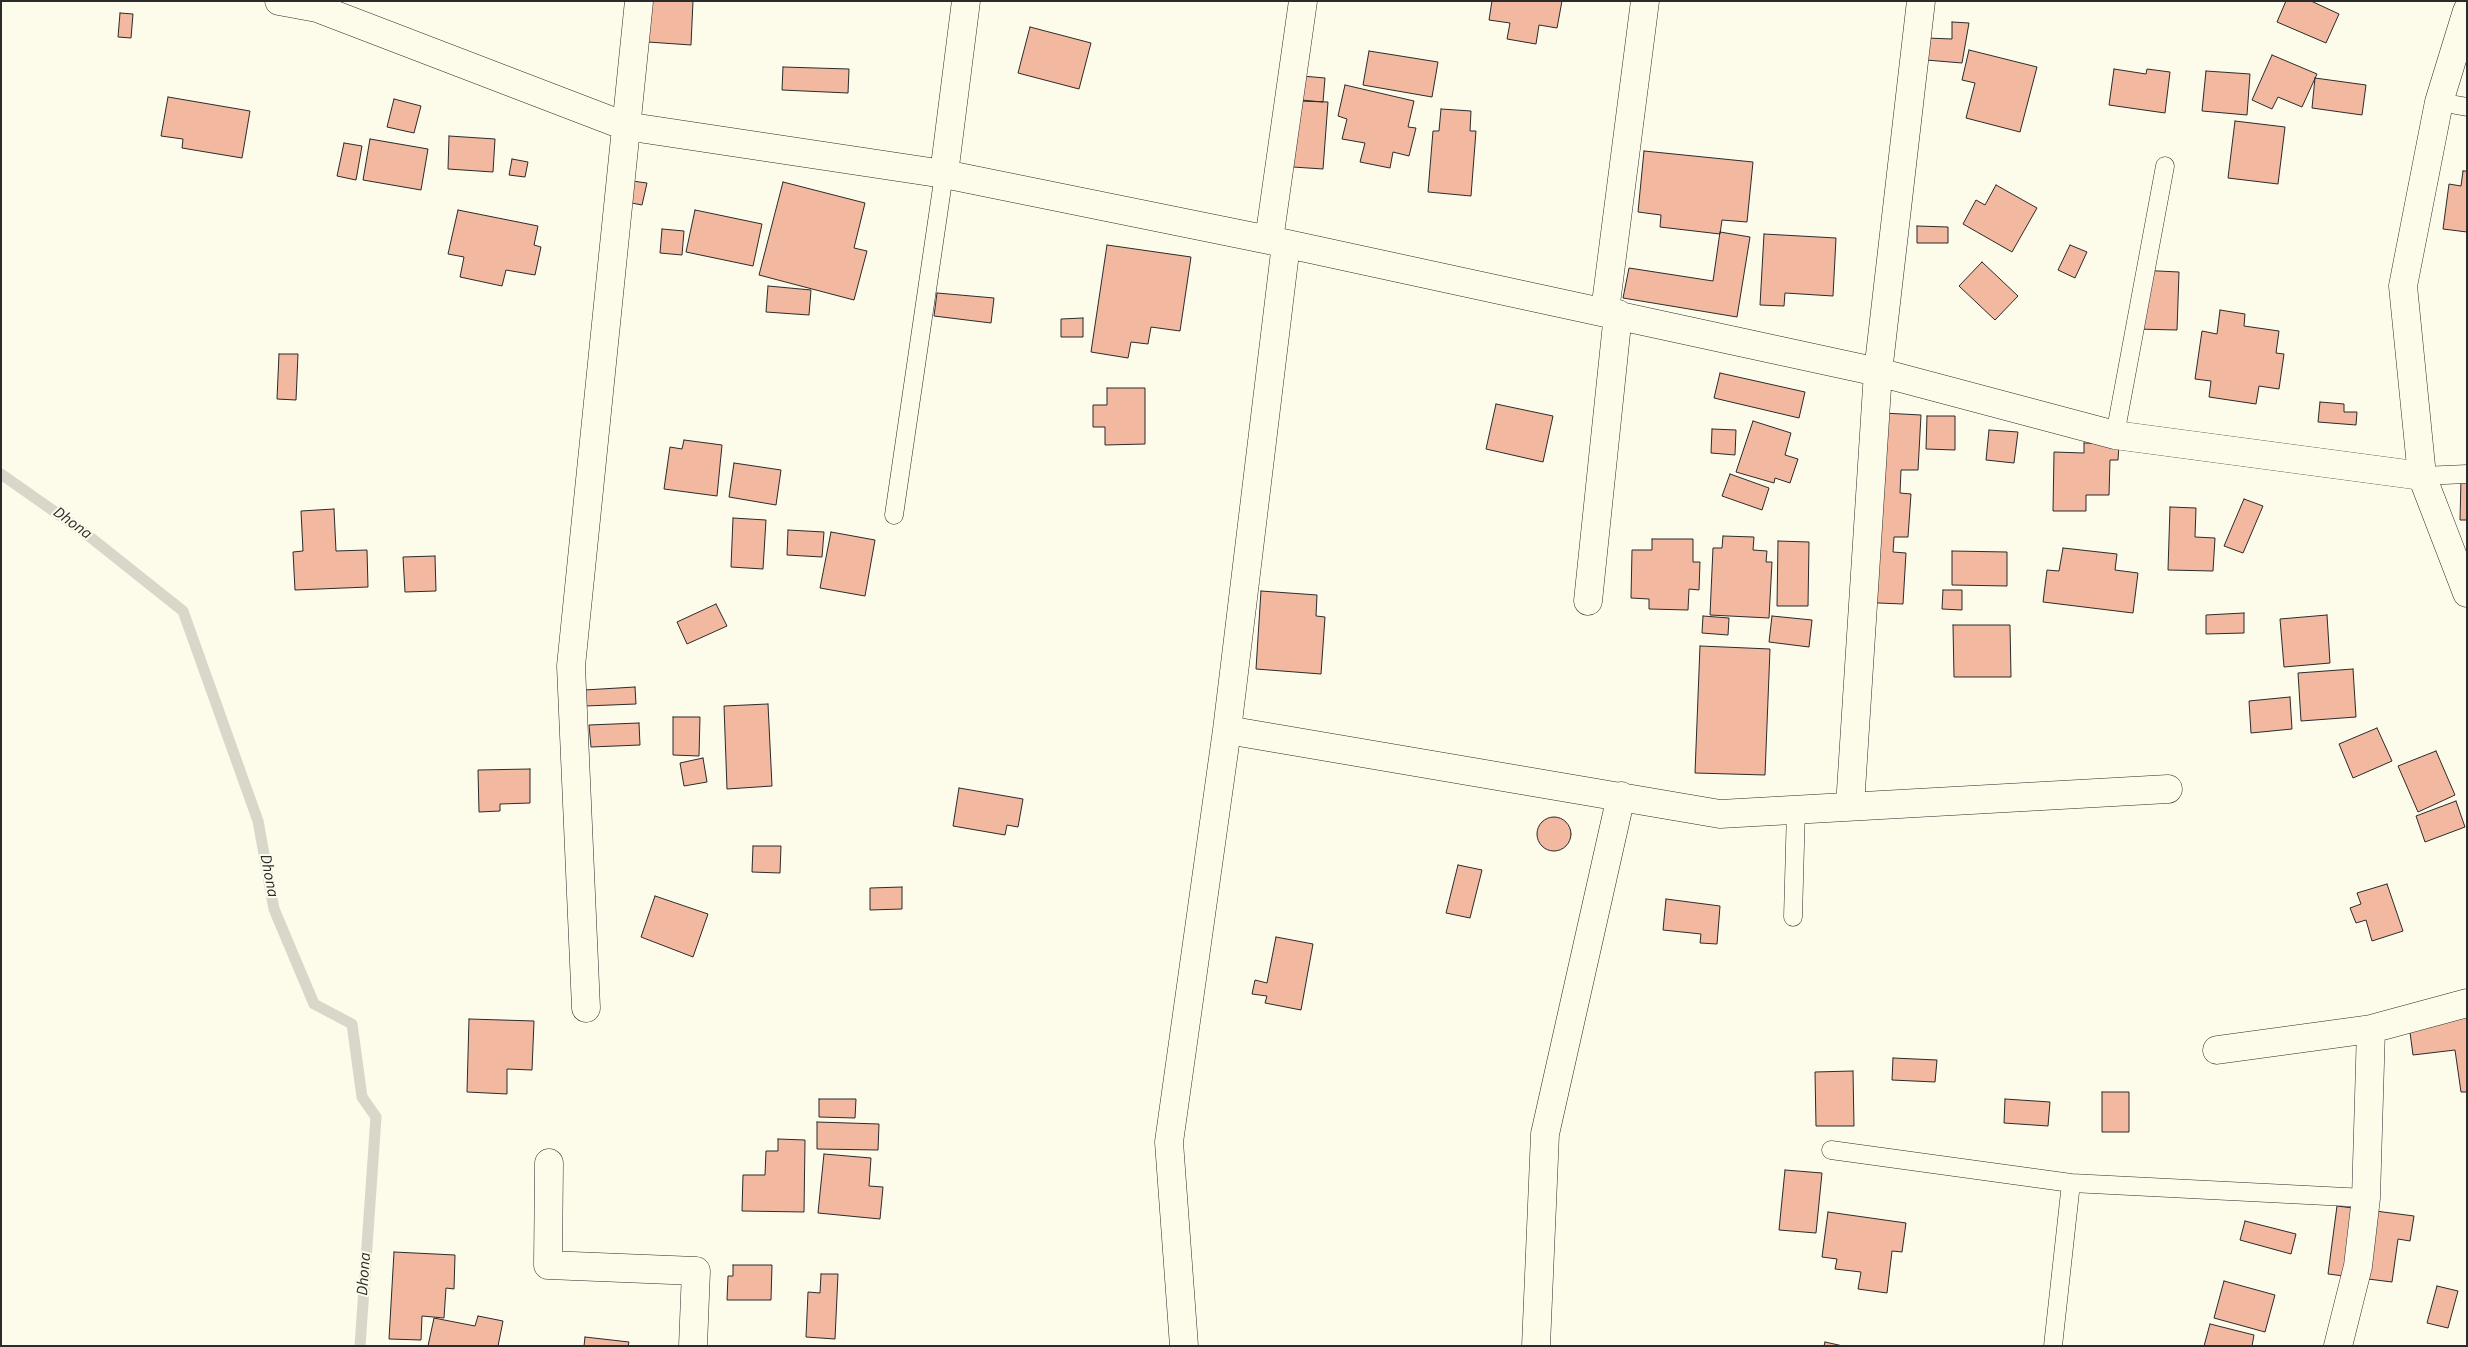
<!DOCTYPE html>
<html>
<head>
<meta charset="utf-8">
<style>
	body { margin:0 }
	#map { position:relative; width:2468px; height:1347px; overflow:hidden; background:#fdfbea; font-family:"Source Sans 3",sans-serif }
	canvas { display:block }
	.frame { position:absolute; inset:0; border:2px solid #2b2b2b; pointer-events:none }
</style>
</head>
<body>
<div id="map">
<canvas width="2468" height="1347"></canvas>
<div class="frame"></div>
</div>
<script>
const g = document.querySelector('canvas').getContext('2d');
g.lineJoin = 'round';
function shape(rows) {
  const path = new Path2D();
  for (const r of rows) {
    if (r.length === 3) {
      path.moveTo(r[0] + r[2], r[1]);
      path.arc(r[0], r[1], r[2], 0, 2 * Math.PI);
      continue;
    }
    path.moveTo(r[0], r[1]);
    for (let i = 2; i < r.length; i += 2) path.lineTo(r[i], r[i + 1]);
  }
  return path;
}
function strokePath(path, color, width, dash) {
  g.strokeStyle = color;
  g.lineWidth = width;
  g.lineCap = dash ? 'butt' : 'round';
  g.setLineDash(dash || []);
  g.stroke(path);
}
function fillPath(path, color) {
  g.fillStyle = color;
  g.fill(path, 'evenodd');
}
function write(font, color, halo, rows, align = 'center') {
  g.font = font + ' "Source Sans 3",sans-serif';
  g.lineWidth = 4;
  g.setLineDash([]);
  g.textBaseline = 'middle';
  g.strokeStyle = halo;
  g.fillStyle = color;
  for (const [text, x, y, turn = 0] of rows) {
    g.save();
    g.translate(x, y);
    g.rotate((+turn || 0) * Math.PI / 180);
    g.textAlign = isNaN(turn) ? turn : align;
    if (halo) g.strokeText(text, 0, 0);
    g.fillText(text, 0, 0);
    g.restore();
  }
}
strokePath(shape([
	[1,474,85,533,183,611,258,821,274,909,314,1004,352,1024,362,1097,376,1117,360,1346]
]), '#d8d7c9', 11);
const building = shape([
	[651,1,693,1,691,45,648,42,651,1],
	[1492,1,1562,1,1557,28,1539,25,1536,44,1507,39,1510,23,1489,20,1492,1],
	[2286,1,2311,1,2339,14,2326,43,2277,22,2286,1],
	[120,13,133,14,131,38,118,37,120,13],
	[1952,22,1969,23,1962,63,1926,60,1927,38,1952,39,1952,22],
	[1030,27,1091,43,1079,89,1018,73,1030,27],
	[1969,50,2037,67,2020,132,1966,118,1975,83,1962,80,1969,50],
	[1369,51,1438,62,1432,97,1363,85,1369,51],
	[2272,55,2317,74,2302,107,2278,97,2272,109,2252,100,2272,55],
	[783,67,849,69,848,93,782,90,783,67],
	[2114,69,2146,74,2147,69,2170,72,2165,113,2109,105,2114,69],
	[2206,71,2250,74,2247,115,2202,111,2206,71],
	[1302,76,1325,78,1323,102,1301,100,1302,76],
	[2315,78,2366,85,2362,115,2312,108,2315,78],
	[1345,85,1414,101,1408,127,1416,128,1409,156,1393,152,1390,168,1360,162,1365,143,1342,139,1347,119,1338,116,1345,85],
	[168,97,250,111,242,158,182,148,183,139,161,136,168,97],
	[394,99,421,106,414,133,387,127,394,99],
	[1297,101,1328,102,1323,169,1293,167,1297,101],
	[1441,109,1471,111,1470,131,1476,131,1471,196,1428,192,1433,131,1439,131,1441,109],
	[2235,121,2285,127,2278,184,2228,178,2235,121],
	[449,136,495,139,493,172,448,169,449,136],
	[370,139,428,149,421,190,363,180,370,139],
	[344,143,362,146,356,180,337,176,344,143],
	[1644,151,1753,162,1747,222,1722,220,1720,234,1660,227,1661,215,1638,212,1644,151],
	[512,159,528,162,525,177,509,175,512,159],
	[2463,171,2467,171,2467,232,2443,229,2449,184,2461,186,2463,171],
	[625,180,647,183,642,205,621,201,625,180],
	[783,182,865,203,854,248,867,251,854,300,759,275,783,182],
	[1996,185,2037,208,2012,252,1963,224,1976,200,1985,205,1996,185],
	[458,210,538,226,534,245,541,247,535,275,506,270,502,286,460,277,464,257,448,254,458,210],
	[695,210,762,224,753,266,686,252,695,210],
	[1917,226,1948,227,1948,243,1917,243,1917,226],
	[662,229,684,231,682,255,660,253,662,229],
	[1720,232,1750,237,1737,317,1623,298,1629,268,1713,281,1720,232],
	[1764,234,1836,238,1833,296,1785,293,1784,306,1760,305,1764,234],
	[1107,245,1191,257,1180,331,1151,327,1148,344,1131,342,1128,358,1091,352,1107,245],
	[2070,245,2087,252,2075,278,2058,270,2070,245],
	[1982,262,2018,296,1995,320,1959,286,1982,262],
	[2137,270,2179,272,2177,330,2135,329,2137,270],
	[768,286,811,290,809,315,766,312,768,286],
	[937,293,994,298,991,323,934,316,937,293],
	[2220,310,2245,314,2244,326,2279,331,2276,353,2284,354,2279,389,2259,386,2256,404,2209,397,2211,381,2195,379,2202,331,2217,334,2220,310],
	[1083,318,1083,337,1061,337,1061,319,1083,318],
	[279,354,298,354,296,400,277,399,279,354],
	[1720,373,1805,392,1799,418,1714,398,1720,373],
	[1107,388,1145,388,1145,444,1105,445,1105,427,1093,427,1093,405,1107,405,1107,388],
	[2320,402,2344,404,2344,412,2357,412,2356,425,2318,422,2320,402],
	[1496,404,1553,416,1543,462,1486,449,1496,404],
	[1863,412,1921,415,1918,470,1901,470,1900,493,1911,494,1908,537,1894,537,1893,552,1906,553,1903,604,1854,602,1863,412],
	[1927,416,1955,416,1955,450,1926,449,1927,416],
	[1753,421,1791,433,1785,455,1798,459,1790,483,1775,478,1774,483,1736,472,1753,421],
	[1712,429,1736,430,1735,455,1711,453,1712,429],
	[1989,430,2018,432,2014,463,1986,460,1989,430],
	[684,440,722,445,717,496,664,489,670,447,682,449,684,440],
	[2084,443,2119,444,2118,460,2110,460,2109,495,2086,495,2086,511,2053,511,2054,452,2084,453,2084,443],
	[734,463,781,470,776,505,729,497,734,463],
	[1730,474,1769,488,1762,510,1722,496,1730,474],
	[2461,479,2467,479,2467,520,2460,520,2461,479],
	[2244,499,2263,506,2243,553,2224,546,2244,499],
	[2170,507,2196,508,2195,537,2215,538,2213,571,2168,570,2170,507],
	[334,509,336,551,367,550,368,587,295,590,293,552,303,551,301,511,334,509],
	[733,518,766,520,763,569,731,567,733,518],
	[788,530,824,532,822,557,787,555,788,530],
	[831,532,875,540,865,596,820,588,831,532],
	[1723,536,1754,537,1753,550,1767,551,1766,562,1772,562,1769,618,1710,615,1713,548,1722,548,1723,536],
	[1652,539,1693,539,1693,562,1700,562,1699,590,1689,589,1688,610,1649,609,1649,599,1631,598,1632,550,1652,550,1652,539],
	[1778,541,1809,542,1808,606,1777,606,1778,541],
	[2063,548,2117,554,2115,570,2138,573,2133,613,2043,602,2047,570,2059,571,2063,548],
	[1952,551,2007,552,2007,586,1952,585,1952,551],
	[435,556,436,591,405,592,403,557,435,556],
	[1943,590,1962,590,1962,610,1942,609,1943,590],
	[1261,591,1317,595,1316,616,1325,617,1321,674,1256,669,1261,591],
	[716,604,727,626,687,644,677,622,716,604],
	[2244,613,2244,633,2206,634,2206,615,2244,613],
	[2327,615,2330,663,2284,667,2280,619,2327,615],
	[1703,616,1729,618,1728,635,1702,633,1703,616],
	[1772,616,1812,620,1809,647,1769,642,1772,616],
	[1953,625,2010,625,2011,677,1954,677,1953,625],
	[1700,646,1770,649,1765,775,1695,773,1700,646],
	[2353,669,2356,717,2301,721,2298,673,2353,669],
	[635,687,636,704,585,706,584,690,635,687],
	[2290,697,2292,729,2251,733,2249,701,2290,697],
	[768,704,772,786,727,789,724,706,768,704],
	[673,717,700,717,699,756,673,755,673,717],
	[639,723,640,745,591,747,589,725,639,723],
	[2377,728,2392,761,2353,778,2339,744,2377,728],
	[2436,751,2455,795,2418,812,2398,766,2436,751],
	[703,758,707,782,684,786,680,763,703,758],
	[530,769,530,803,500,804,500,811,479,812,478,770,530,769],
	[959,788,1023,799,1018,827,1007,825,1005,835,953,826,959,788],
	[2456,801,2465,827,2425,842,2416,816,2456,801],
	[1554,834,17],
	[753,846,781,846,780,873,752,872,753,846],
	[1458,865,1482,870,1470,918,1446,913,1458,865],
	[2387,884,2403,931,2372,941,2366,920,2356,923,2350,908,2361,904,2357,893,2387,884],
	[902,887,902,909,870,910,870,888,902,887],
	[655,896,708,914,693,957,641,937,655,896],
	[1666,899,1720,906,1717,944,1700,943,1701,934,1663,930,1666,899],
	[1276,937,1313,944,1301,1010,1265,1003,1267,996,1252,994,1255,980,1267,983,1276,937],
	[2467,1017,2467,1092,2461,1092,2455,1050,2413,1055,2409,1025,2467,1017],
	[469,1019,534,1021,532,1070,507,1069,507,1094,467,1092,469,1019],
	[1893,1058,1937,1060,1935,1082,1892,1080,1893,1058],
	[1853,1071,1854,1126,1816,1126,1815,1072,1853,1071],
	[2102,1092,2129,1092,2129,1132,2102,1132,2102,1092],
	[819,1099,856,1099,855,1118,819,1117,819,1099],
	[2005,1099,2050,1102,2048,1126,2004,1123,2005,1099],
	[817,1122,879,1124,878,1150,817,1149,817,1122],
	[778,1139,805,1140,804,1212,742,1211,743,1175,765,1175,766,1151,778,1151,778,1139],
	[824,1154,871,1158,869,1186,883,1187,880,1219,818,1213,824,1154],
	[1785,1170,1822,1173,1816,1233,1779,1230,1785,1170],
	[2337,1206,2414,1216,2410,1241,2398,1239,2392,1282,2328,1274,2337,1206],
	[1828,1212,1906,1223,1902,1252,1892,1251,1887,1293,1858,1289,1861,1272,1835,1269,1837,1259,1822,1257,1828,1212],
	[2245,1221,2296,1234,2291,1254,2240,1240,2245,1221],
	[394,1252,455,1255,454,1289,446,1288,444,1318,422,1316,421,1340,389,1339,394,1252],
	[733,1265,772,1265,771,1300,727,1300,728,1276,733,1276,733,1265],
	[821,1274,838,1274,835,1339,806,1337,808,1292,820,1293,821,1274],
	[2224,1281,2275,1295,2265,1332,2214,1318,2224,1281],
	[2437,1286,2458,1291,2448,1328,2427,1323,2437,1286],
	[478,1316,503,1321,498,1346,428,1346,434,1318,475,1326,478,1316],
	[2210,1324,2254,1335,2252,1346,2204,1346,2210,1324],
	[585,1337,629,1342,628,1346,584,1346,585,1337],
	[1825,1342,1843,1346,1824,1346,1825,1342]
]);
fillPath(building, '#f2b8a0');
strokePath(building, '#2b2b2b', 1);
const lane = shape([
	[2439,102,2467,107],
	[2115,435,2165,166],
	[2422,476,2467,474],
	[894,515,944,174],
	[1793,917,1796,809],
	[1831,1150,2071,1183,2053,1346],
	[2071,1183,2366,1198]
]);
const street = shape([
	[279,1,317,8,625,126,944,174,1269,240,1878,372,2115,435,2422,476],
	[944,174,966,1],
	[1269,240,1303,1],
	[1605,311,1645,1],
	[1588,601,1618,314],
	[1227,730,1720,814,2168,789],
	[1850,806,1878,372,1921,1],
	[586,1008,571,666,639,1],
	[2217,1050,2371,1029,2467,1003],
	[549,1163,548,1265,696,1271,693,1346],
	[1184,1346,1169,1142,1227,730,1286,244],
	[1536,1346,1545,1134,1621,796],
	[2338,1346,2358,1266,2366,1198,2371,1029]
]);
const secondary = shape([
	[2467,11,2439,102,2403,286,2422,476,2467,593]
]);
strokePath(lane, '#2b2b2b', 19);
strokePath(street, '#2b2b2b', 29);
strokePath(secondary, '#2b2b2b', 29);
strokePath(lane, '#fdfbea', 18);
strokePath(street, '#fdfbea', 28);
strokePath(secondary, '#fdfbea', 28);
write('italic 16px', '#2b2b2b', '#fdfbea', [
	["Dhona",72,524,36],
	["Dhona",268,876,79],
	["Dhona",365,1274,-86]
]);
</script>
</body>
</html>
